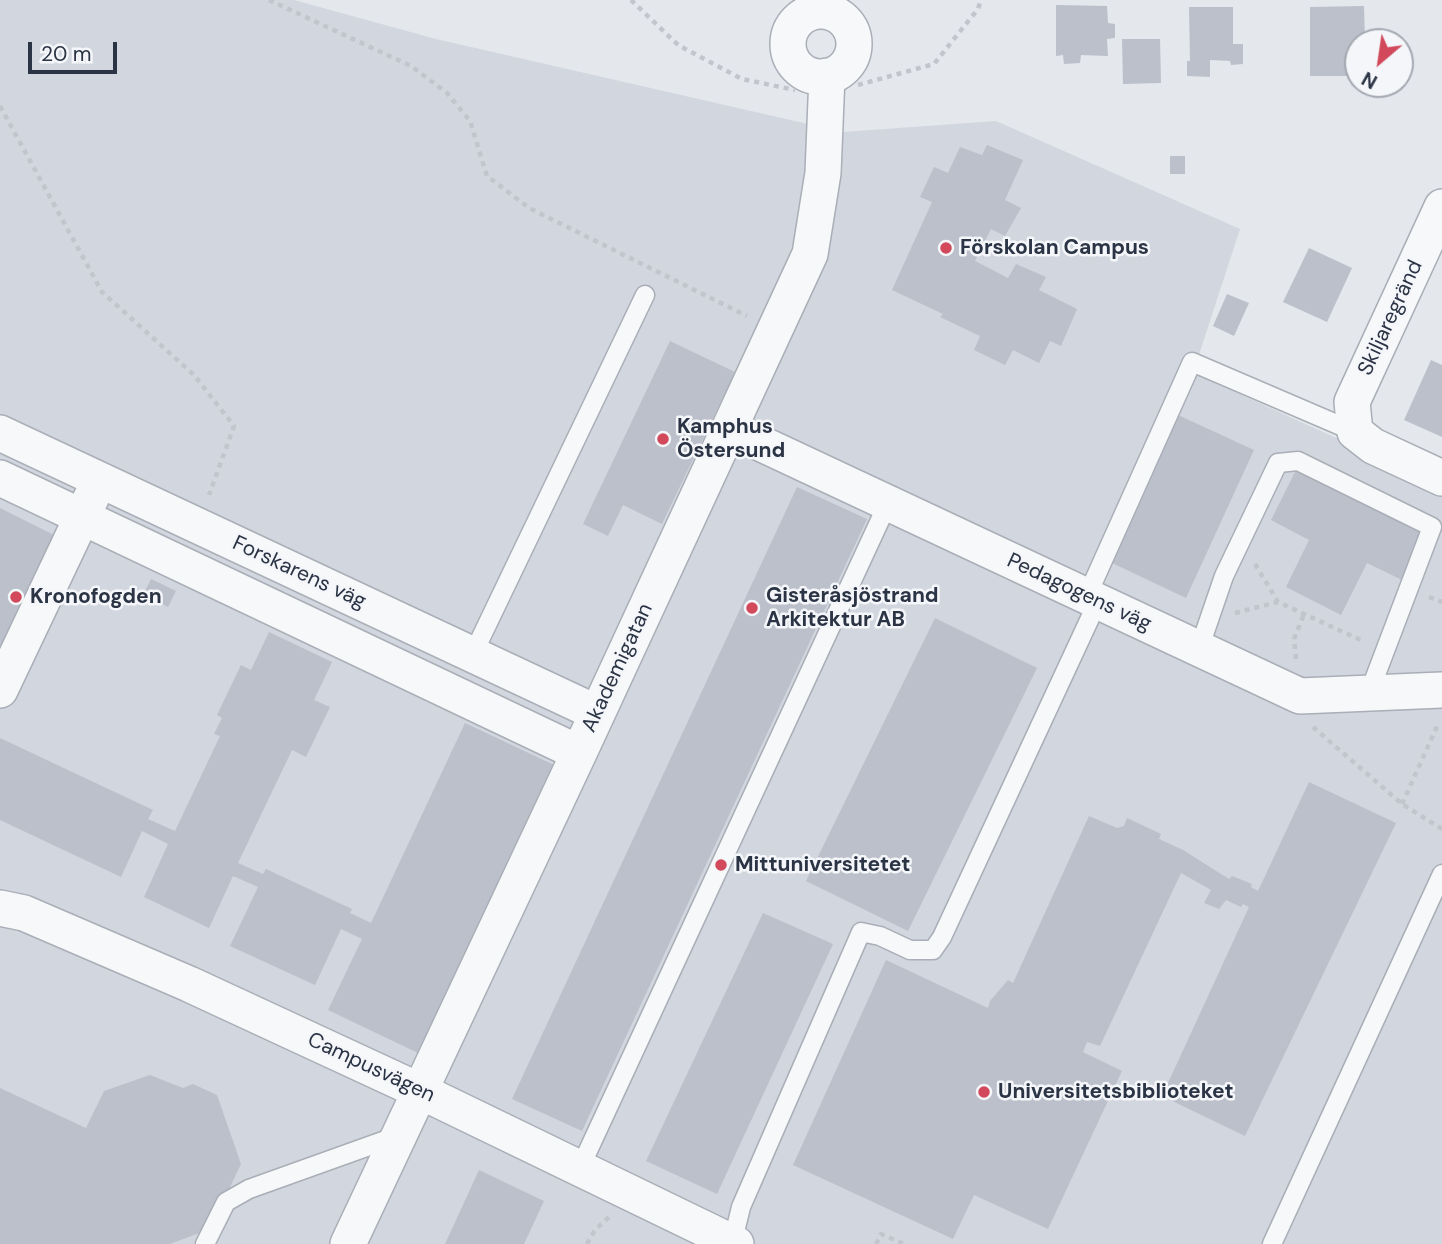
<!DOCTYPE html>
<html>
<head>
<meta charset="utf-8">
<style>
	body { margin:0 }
	#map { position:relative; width:1442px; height:1244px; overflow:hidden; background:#e4e7ec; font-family:"DM Sans",sans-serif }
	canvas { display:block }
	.north { position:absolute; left:1344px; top:28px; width:70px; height:70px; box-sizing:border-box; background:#f4f6f9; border:2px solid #a4a8b1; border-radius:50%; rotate:209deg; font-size:19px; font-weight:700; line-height:28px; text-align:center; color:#2b3445 }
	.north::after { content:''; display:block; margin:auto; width:24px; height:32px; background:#d1495b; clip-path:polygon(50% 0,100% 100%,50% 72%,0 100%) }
	.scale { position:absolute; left:28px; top:42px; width:89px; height:32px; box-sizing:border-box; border:4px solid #2b3445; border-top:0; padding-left:9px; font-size:21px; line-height:24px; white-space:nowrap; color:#2b3445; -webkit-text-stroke:5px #f4f6f9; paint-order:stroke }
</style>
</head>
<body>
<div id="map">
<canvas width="1442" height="1244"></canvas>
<div class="north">N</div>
<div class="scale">20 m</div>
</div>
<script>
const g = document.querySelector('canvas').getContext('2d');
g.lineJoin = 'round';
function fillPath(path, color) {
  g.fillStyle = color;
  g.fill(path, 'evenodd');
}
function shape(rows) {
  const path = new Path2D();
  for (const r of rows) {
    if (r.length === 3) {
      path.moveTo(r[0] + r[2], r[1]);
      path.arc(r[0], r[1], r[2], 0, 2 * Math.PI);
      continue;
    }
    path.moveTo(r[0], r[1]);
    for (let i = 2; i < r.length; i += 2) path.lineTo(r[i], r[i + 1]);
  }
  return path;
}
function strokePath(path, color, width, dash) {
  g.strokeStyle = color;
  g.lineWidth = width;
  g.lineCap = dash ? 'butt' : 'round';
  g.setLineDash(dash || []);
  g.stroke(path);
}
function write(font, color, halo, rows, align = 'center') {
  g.font = font + ' "DM Sans",sans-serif';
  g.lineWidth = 5;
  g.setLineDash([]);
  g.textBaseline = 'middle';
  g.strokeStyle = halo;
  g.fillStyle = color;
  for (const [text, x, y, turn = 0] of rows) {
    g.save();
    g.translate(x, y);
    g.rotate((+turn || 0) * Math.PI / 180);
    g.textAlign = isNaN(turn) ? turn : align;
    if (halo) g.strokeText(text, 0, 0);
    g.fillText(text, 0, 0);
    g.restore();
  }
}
fillPath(shape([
	[0,0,294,0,436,39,843,132,996,121,1240,229,1193,373,1442,486,1442,1244,0,1244]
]), '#d2d6de');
fillPath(shape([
	[1056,5,1107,6,1108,23,1115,24,1115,38,1107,39,1108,56,1081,55,1080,63,1064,64,1063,55,1056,56],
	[1364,6,1365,42,1358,42,1358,76,1310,76,1310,7],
	[1189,7,1233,7,1233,44,1243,44,1243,64,1231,65,1230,61,1210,60,1210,77,1187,76,1187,61,1190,61],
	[1122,39,1160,39,1161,83,1123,84],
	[987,145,1023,160,1005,200,1021,208,1005,236,991,229,975,261,1008,278,1016,264,1046,277,1039,290,1077,309,1061,346,1050,341,1039,363,1013,350,1005,365,974,350,980,336,940,317,943,314,892,290,932,202,920,197,934,167,948,173,960,147,982,155],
	[1170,156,1185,156,1185,174,1170,174],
	[1309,248,1352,268,1327,322,1283,302],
	[1227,294,1249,303,1234,336,1213,326],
	[670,341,735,372,662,524,623,505,608,536,583,524],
	[1431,360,1442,365,1442,437,1404,420],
	[1178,415,1254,450,1186,598,1110,562],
	[1296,470,1427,536,1404,581,1367,563,1341,615,1286,587,1309,540,1271,520],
	[797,487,867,519,582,1131,512,1099],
	[0,508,60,538,0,663],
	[151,579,176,591,168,607,143,595],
	[935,618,1037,668,908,931,806,881],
	[269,632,332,662,314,700,330,707,306,757,292,750,238,863,263,874,266,869,352,909,350,913,371,923,465,723,554,765,418,1053,328,1010,362,939,341,929,315,985,230,946,258,887,233,876,209,928,144,897,168,844,142,831,121,877,0,820,0,738,153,810,148,819,175,831,220,736,214,734,222,718,217,715,241,665,251,670],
	[1309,782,1396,823,1245,1136,1162,1096,1249,907,1243,904,1241,907,1226,900,1219,909,1204,903,1211,890,1181,873,1100,1046,1087,1042,1083,1052,1122,1071,1048,1229,974,1195,953,1239,793,1165,886,960,988,1008,990,1001,1008,980,1013,983,1089,816,1117,828,1124,826,1127,818,1161,834,1159,839,1183,850,1229,879,1232,876,1252,884,1251,887,1258,891],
	[763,913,833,944,717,1194,646,1161],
	[150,1075,183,1088,193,1084,217,1095,241,1164,210,1229,170,1244,0,1244,0,1088,86,1128,104,1091],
	[479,1170,544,1201,524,1244,445,1244]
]), '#bbc0ca');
const service = shape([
	[1087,596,1192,362,1355,432],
	[1199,649,1224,576,1278,463,1298,461,1432,527,1369,693],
	[473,654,645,295],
	[580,1168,888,503],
	[205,1244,226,1202,249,1189,397,1136],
	[732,1244,741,1207,861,932,880,936,910,950,933,950,942,937,1098,601],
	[1272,1244,1442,874]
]);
const minor = shape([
	[821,44,33],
	[1442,207,1352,402,1355,432,1373,446,1442,478],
	[730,429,1300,696,1442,690],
	[0,433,597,713],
	[0,478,579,753],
	[0,690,92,496],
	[0,908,24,913,189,984,420,1091,736,1244],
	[348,1244,579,753,810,254,823,173,827,76]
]);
strokePath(service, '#a9aeb7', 21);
strokePath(minor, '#a9aeb7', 38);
strokePath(shape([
	[269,0,411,66,447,93,470,121,487,176,529,208,747,316],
	[631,0,678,45,742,79,795,90],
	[858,85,934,64,978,9,981,0],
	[0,106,102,292,194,375,234,426,209,495],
	[1255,564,1278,602],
	[1429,597,1442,602],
	[1235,613,1278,602,1363,641],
	[1296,659,1294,639,1304,614],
	[1313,727,1402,804,1442,829],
	[1402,804,1439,722],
	[587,1244,595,1230,609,1217],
	[876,1244,881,1234,904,1244]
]), '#c2c5cb', 4.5, [5, 5]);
strokePath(service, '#f7f8fa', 18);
strokePath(minor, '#f7f8fa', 35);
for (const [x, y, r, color] of [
	[946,248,7,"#d1495b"],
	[663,439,7,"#d1495b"],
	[16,597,7,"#d1495b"],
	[752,608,7,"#d1495b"],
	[721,865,7,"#d1495b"],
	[984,1092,7,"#d1495b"]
]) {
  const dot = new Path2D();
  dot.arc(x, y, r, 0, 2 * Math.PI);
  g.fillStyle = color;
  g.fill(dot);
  strokePath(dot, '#f4f6f9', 2.5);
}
write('bold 21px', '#2b3445', '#f4f6f9', [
	["Förskolan Campus",960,248],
	["Kamphus",677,427],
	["Östersund",677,451],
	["Gisteråsjöstrand",766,596],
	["Arkitektur AB",766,620],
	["Kronofogden",30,597],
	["Mittuniversitetet",735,865],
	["Universitetsbiblioteket",998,1092]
], 'left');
write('21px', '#2b3445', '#f4f6f9', [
	["Skiljaregränd",1391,318,-65],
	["Forskarens väg",299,573,25],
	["Pedagogens väg",1079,593,25],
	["Akademigatan",618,668,-65],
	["Campusvägen",371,1068,25]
]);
</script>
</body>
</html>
